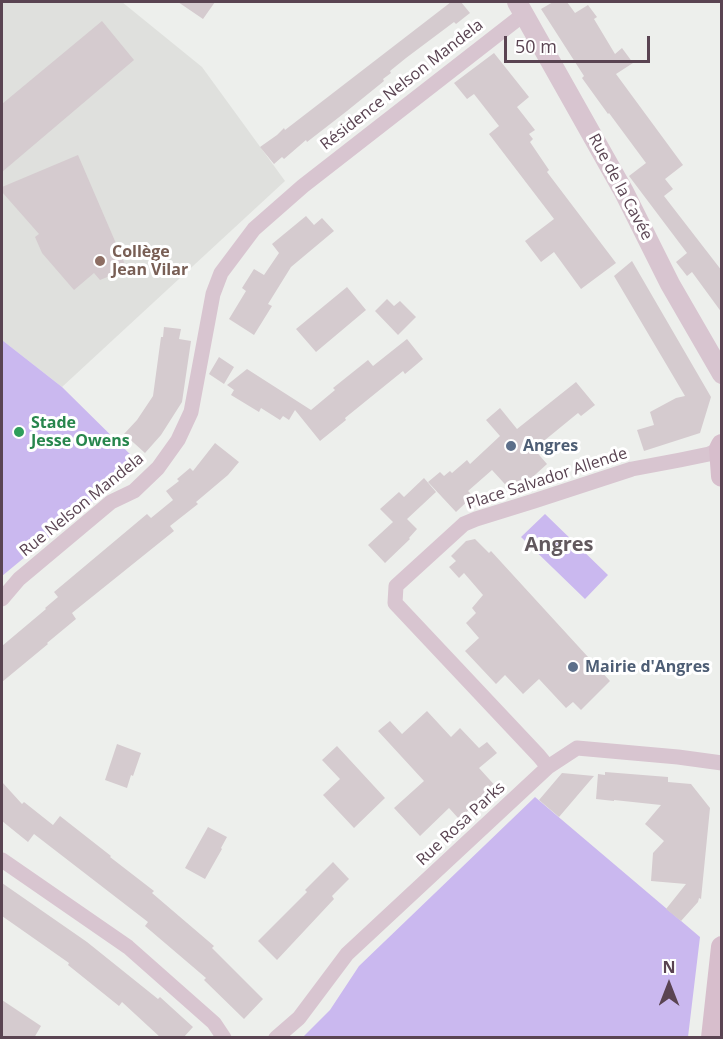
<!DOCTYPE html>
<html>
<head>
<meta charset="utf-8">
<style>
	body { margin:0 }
	#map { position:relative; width:723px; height:1039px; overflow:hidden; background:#edefec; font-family:"Open Sans",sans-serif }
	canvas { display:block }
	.frame { position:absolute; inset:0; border:3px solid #5a4452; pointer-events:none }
	.north { position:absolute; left:639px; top:955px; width:60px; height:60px; -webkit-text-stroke:4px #fff; paint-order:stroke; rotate:0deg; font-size:16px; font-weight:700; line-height:24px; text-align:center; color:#5a4452 }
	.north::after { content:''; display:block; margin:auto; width:21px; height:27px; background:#5a4452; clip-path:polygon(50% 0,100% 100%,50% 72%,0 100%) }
	.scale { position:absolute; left:504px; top:36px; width:146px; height:27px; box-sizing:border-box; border:3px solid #5a4452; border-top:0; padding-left:8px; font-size:18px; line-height:21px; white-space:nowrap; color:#5a4452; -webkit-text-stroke:4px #fff; paint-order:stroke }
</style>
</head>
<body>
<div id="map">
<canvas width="723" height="1039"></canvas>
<div class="frame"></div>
<div class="north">N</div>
<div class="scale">50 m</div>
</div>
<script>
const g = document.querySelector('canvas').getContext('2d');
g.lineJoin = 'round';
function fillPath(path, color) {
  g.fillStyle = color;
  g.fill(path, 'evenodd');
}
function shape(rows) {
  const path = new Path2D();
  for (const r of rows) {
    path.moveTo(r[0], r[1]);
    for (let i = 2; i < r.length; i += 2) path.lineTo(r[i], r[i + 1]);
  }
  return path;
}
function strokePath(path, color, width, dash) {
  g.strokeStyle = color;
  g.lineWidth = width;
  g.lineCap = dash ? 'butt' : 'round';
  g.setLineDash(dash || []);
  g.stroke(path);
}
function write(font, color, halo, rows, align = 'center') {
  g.font = font + ' "Open Sans",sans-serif';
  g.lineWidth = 6;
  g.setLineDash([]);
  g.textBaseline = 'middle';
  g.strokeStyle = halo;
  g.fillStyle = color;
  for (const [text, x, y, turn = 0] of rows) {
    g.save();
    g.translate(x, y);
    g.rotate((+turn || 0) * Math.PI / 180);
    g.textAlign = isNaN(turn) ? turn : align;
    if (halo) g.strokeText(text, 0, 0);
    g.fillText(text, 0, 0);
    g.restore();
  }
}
fillPath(shape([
	[2,2,122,2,202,67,285,181,62,387,2,340]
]), '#dfe0dd');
fillPath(shape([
	[2,340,62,387,139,463,2,576],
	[545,514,608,575,585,599,521,537],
	[535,797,700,937,688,1037,302,1038,330,1010,359,966]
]), '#cab8ef');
fillPath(shape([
	[178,2,215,2,203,19],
	[451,2,461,2,470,13,456,24,454,22,406,58,390,71,391,73,383,79,384,81,347,111,307,142,306,140,284,159,282,157,274,164,260,147,277,135,284,128,285,130],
	[553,2,567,2,575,13,588,5,597,17,594,19,615,54,622,48,633,63,616,74,683,165,665,179,673,189,664,196,722,271,722,313,692,272,687,276,676,262,687,253,629,176,646,163,609,113,608,114,582,78,584,76,541,9],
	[102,21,134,60,2,172,2,104],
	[494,53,529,97,517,107,535,130,529,134,533,139,530,142,549,170,547,172,616,263,581,289,554,252,541,262,525,241,554,219,489,134,499,126,474,94,467,99,454,83],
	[78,155,127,269,100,280,94,273,74,290,42,253,35,237,39,234,2,192,2,187],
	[306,216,314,225,322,218,334,231,291,267,268,304,272,306,254,335,229,319,246,291,242,288,254,269,264,275,279,253,272,244],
	[632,261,711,397,700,433,644,451,637,430,654,425,650,412,676,398,685,396,614,276],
	[347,287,366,310,316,352,296,329],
	[387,299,394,306,400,301,416,317,398,335,375,311],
	[164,327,181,329,179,339,191,341,182,402,161,435,145,453,124,434,137,420,153,396,161,337,163,337],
	[407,339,423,359,405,374,403,371,345,418,346,420,320,441,295,410,289,420,283,416,280,420,261,408,259,412,231,395,234,390,227,385,247,369,311,410,335,390,333,388,368,360,373,366],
	[219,357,234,367,224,384,209,374],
	[576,382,595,405,581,416,578,413,534,449,547,464,514,494,492,470,468,491,473,496,456,512,428,482,440,472,444,476,450,471,452,473,467,460,470,464,500,436,486,420,500,408,517,429],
	[215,443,239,462,228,475,196,502,198,504,170,526,174,531,72,613,76,619,47,643,48,644,2,682,2,646,46,609,45,608,58,597,54,592,147,514,151,518,173,500,166,491,179,481,177,479,190,468,193,471],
	[424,478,436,492,407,519,417,529,409,538,410,539,385,563,368,545,393,522,380,509,399,492,404,497],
	[475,539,489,553,491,551,610,681,581,710,573,702,566,708,539,679,523,694,505,675,496,684,465,651,479,638,466,623,476,613,472,608,483,595,464,573,459,578,449,567,456,561,451,556,466,541],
	[427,711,451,737,460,728,479,748,487,742,497,753,479,768,499,790,485,803,481,799,459,819,449,808,420,836,394,808,424,781,378,731,390,721,402,734],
	[117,744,141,753,133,776,131,775,127,788,105,780],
	[337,746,385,798,354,828,323,795,340,779,322,760],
	[605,772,668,777,668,782,691,784,710,808,701,899,699,898,698,902,681,921,666,909,686,884,651,881,653,853,664,841,645,824,661,805,614,800,614,801,596,799,598,774,605,775],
	[562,773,594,776,559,817,539,800],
	[2,782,22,804,24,802,53,825,60,816,111,856,110,857,154,891,152,893,214,946,212,948,263,999,244,1019,204,980,206,978,145,926,148,922,34,834,28,842,2,821],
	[208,827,227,837,221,848,222,849,205,879,185,868],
	[333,862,349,879,332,896,334,899,277,960,258,941,307,892,305,890],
	[2,883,87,942,158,999,160,997,193,1027,183,1038,161,1038,122,1002,119,1006,68,965,69,963,2,916],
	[2,1000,41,1026,34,1038,2,1038]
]), '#d5cbcf');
strokePath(shape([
	[2,599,19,579,111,502,134,491,158,468,178,440,191,412,213,294,221,273,254,229,303,186,524,14],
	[548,767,539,756,395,603,396,586,464,524,476,519,534,501,632,469,680,460,709,454,720,449],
	[2,860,128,947,214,1023,224,1038],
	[276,1038,299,1018,347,954,548,767,577,748,678,757,722,763]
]), '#d8c5d0', 15);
strokePath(shape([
	[517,2,624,192,670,284,722,374]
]), '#d8c5d0', 20);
strokePath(shape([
	[722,445,720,449,722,476],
	[712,1038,722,947]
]), '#d7becc', 22);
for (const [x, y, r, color] of [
	[100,261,6,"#8d6e63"],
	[19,432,6,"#2e9e5b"],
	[511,446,6,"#5c6f8a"],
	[573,667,6,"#5c6f8a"]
]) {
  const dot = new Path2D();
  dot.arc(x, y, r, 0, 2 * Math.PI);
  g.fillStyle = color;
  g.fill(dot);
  strokePath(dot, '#fff', 2);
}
write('16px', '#5a4452', '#fff', [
	["Résidence Nelson Mandela",402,85,-38],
	["Rue de la Cavée",620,187,62],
	["Place Salvador Allende",547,479,-18],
	["Rue Nelson Mandela",82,505,-39],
	["Rue Rosa Parks",461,824,-43]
]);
write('bold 16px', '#785e54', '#fff', [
	["Collège",112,252],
	["Jean Vilar",112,270]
], 'left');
write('bold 16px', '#27864d', '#fff', [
	["Stade",31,423],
	["Jesse Owens",31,441]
], 'left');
write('bold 16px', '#4e5e75', '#fff', [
	["Angres",523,446],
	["Mairie d'Angres",585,667]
], 'left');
write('bold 20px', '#62595e', '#fff', [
	["Angres",559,545]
]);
</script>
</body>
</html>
